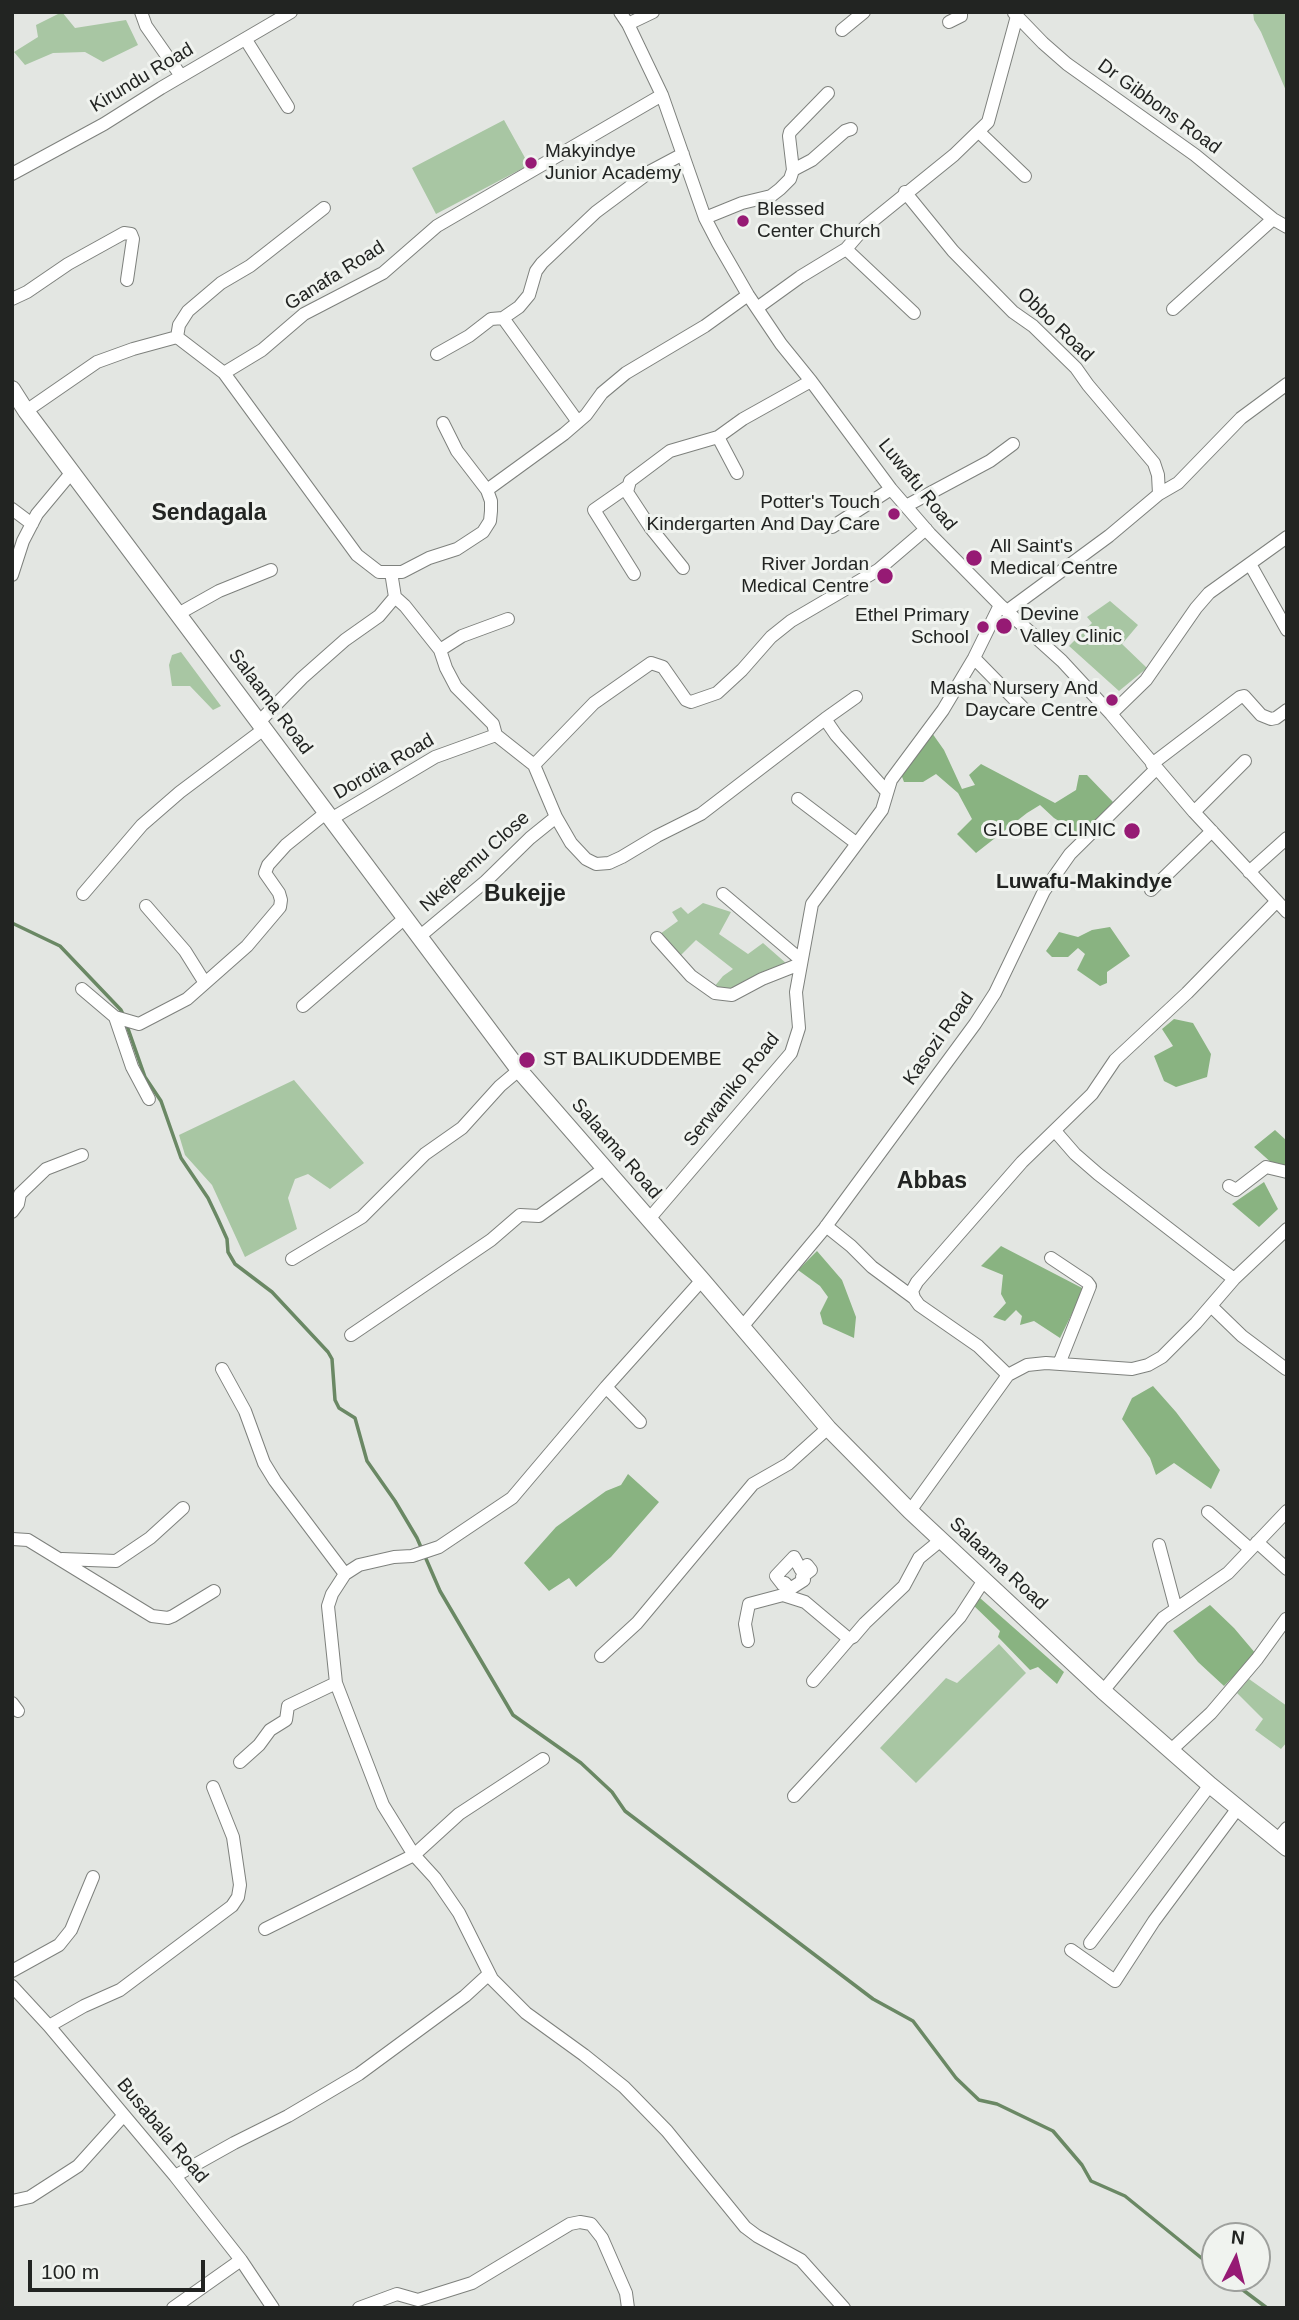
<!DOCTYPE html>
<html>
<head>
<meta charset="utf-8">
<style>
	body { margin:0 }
	#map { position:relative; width:1299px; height:2320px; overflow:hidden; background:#e3e6e2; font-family:Arial,sans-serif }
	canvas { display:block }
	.frame { position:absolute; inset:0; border:14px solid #222422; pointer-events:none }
	.north { position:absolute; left:1201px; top:2222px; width:70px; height:70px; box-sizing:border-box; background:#f0f3ef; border:2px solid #9ea09d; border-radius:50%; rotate:6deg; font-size:19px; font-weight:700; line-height:28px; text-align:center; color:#222422 }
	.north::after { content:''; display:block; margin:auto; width:24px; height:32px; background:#961a74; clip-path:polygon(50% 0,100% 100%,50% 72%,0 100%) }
	.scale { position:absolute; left:28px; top:2260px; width:177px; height:32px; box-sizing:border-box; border:4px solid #222422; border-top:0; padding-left:9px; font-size:21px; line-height:24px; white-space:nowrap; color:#222422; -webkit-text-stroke:5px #f0f3ef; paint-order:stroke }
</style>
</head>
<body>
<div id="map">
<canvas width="1299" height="2320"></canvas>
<div class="frame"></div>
<div class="north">N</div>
<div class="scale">100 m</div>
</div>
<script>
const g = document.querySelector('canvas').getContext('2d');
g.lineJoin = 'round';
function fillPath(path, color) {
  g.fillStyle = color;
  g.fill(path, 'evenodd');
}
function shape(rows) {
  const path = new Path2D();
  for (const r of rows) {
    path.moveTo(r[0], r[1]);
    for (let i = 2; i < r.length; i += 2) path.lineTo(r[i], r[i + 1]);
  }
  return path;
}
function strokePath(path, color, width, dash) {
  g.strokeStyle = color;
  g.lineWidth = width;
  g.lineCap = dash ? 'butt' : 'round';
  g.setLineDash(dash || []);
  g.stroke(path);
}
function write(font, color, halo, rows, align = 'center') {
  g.font = font + ' Arial,sans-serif';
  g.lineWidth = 6;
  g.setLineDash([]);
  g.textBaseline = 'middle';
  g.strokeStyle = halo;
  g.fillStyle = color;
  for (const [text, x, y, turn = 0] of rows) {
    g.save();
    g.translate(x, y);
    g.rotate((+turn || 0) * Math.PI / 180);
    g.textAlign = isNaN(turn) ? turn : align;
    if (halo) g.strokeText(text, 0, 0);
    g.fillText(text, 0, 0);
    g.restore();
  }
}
fillPath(shape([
	[62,12,75,28,126,20,138,45,103,62,85,52,53,53,25,65,14,52,38,37,36,25],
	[1253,12,1287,12,1287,93,1261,32,1254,20],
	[504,120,529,165,436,214,412,168],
	[1110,601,1138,625,1122,644,1147,668,1119,691,1069,646,1092,623,1087,617],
	[181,652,221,706,213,710,190,686,172,686,169,665,172,655],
	[703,903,731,912,719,934,748,954,763,943,787,964,732,993,714,987,723,976,733,969,696,940,679,957,660,934,678,921,672,912,681,907,688,914],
	[294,1080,364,1163,330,1189,308,1174,295,1179,288,1198,297,1229,245,1257,212,1185,185,1155,179,1135],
	[999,1644,1026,1673,916,1783,880,1748,946,1678,957,1683],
	[1249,1679,1287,1706,1287,1742,1281,1749,1255,1730,1263,1719,1237,1693]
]), '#a8c6a3');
fillPath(shape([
	[932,733,944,750,962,789,975,785,969,775,981,764,1055,803,1076,790,1079,775,1087,775,1113,802,1083,836,1054,818,1040,805,1027,813,976,853,957,834,972,819,958,793,936,774,923,782,904,782,901,774],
	[1110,927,1130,956,1107,972,1107,983,1100,986,1077,970,1085,954,1078,948,1068,957,1052,957,1046,951,1059,932,1078,937,1092,930],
	[1174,1019,1193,1023,1211,1054,1207,1077,1176,1087,1164,1081,1154,1056,1173,1046,1162,1029],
	[1275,1130,1287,1141,1287,1169,1274,1165,1254,1147],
	[1264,1182,1278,1209,1259,1227,1232,1204],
	[1001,1246,1084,1289,1060,1338,1034,1321,1020,1325,1022,1316,1016,1310,1005,1321,993,1317,1006,1303,1001,1294,1003,1275,981,1266],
	[817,1251,842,1280,856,1317,854,1338,823,1324,820,1313,828,1297,820,1286,798,1270],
	[1153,1386,1176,1412,1220,1470,1211,1489,1174,1463,1156,1475,1150,1458,1122,1419,1132,1398],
	[628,1474,659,1502,611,1557,576,1587,569,1578,549,1591,524,1563,556,1527,606,1491,621,1485],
	[980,1598,1064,1672,1057,1684,1038,1667,1030,1670,998,1637,1000,1631,971,1603],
	[1210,1605,1234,1628,1256,1654,1224,1686,1198,1662,1173,1631]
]), '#89b381');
strokePath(shape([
	[12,923,60,946,121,1010,124,1016],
	[126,1023,145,1077,161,1101,181,1158,208,1198,218,1219,227,1239,228,1252,235,1264,272,1292,328,1352,332,1359,335,1400,339,1408,355,1418,367,1461,395,1501,417,1538,440,1591,513,1715,581,1763,612,1792,625,1811,873,1999,913,2021,956,2078,979,2100,997,2104,1053,2131,1082,2165,1091,2181,1125,2196,1215,2269],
	[1227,2278,1267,2308]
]), '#6a8864', 3.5);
const minor = shape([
	[141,12,146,26,181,76],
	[620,12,628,24,662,95,705,218,718,243,748,295,781,344,811,381,891,489,930,534,1000,605,1062,661,1111,714,1194,812,1287,912],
	[1014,13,1043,43,1067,64,1195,155,1273,219,1287,227],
	[949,22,961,16,961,12],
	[628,24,653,12],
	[842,30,864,12],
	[246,40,288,107],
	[979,132,1025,176],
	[793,170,812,160,845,131,851,129],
	[12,174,104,124,161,88,291,12],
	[905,192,953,251,1013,312,1033,326,1076,368,1088,385,1154,463,1158,475,1159,494],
	[705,218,742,203,771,196,780,189,790,179,793,170,789,136,790,132,828,93],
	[846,249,914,313],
	[12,299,27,292,68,264,124,233,131,234,133,239,127,280],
	[757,308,800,277,846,249,865,227,954,155,988,122,1017,16],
	[1173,309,1273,219],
	[503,318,578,422],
	[177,337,179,325,188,311,221,283,250,266,324,208],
	[437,354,469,336,491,319,503,318,519,307,529,295,536,271,542,263,596,212,651,171,683,154],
	[224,373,357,555,379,572,402,572,429,558,457,549,483,532,490,521,491,511,491,501,487,490,564,434,586,415,602,393,626,373,705,326,748,295],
	[26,411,97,362,133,349,177,337,224,373,262,350,304,314,383,273,437,226,662,95],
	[443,423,457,451,487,490],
	[718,437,737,473],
	[627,487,594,510,634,574],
	[906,506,990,461,1013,444],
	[12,509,32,524],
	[832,527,891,489],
	[1250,564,1287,630],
	[683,568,650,527,627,492,630,481,670,451,718,437,743,419,811,381],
	[12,575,23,541,37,514,72,472],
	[395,597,405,606,440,650,446,668,456,687,493,724,496,735,534,765,556,817,571,843,586,859,596,864,609,863,622,857,657,836,701,814,825,719],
	[1007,611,1109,536,1159,494,1178,483,1241,418,1287,384],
	[178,614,219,591,271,570],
	[440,650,462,636,508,619],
	[974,658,1023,708],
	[856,697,825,719,836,735,887,792],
	[1111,714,1146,680,1196,608,1209,593,1287,537],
	[259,722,302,678,345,640,379,616,395,597,391,572],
	[1152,764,1240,697,1244,696,1261,715,1271,719,1276,718,1287,710],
	[534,765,594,703,651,663,663,667,686,700,691,702,717,693,742,670,771,637,791,621,878,570,926,529],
	[798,799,856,843],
	[1194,812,1245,761],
	[331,819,435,757,496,735],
	[1249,872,1287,838],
	[1151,890,1212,831],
	[83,894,142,825,180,792,264,729],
	[723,894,801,960],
	[146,906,185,951,205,983],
	[419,937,486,881,530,838,556,817],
	[657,938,691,976,715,993,732,995,762,979,800,964],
	[82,989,115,1017,132,1067,149,1099],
	[303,1006,405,918],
	[115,1017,139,1024,187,999,247,946,280,907,281,900,279,893,265,873,268,865,286,845,327,812],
	[1055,1131,1075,1154,1098,1174,1234,1279],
	[1229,1186,1236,1190,1266,1167,1287,1172],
	[12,1212,18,1204,20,1194,46,1169,82,1155],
	[649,1219,791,1053,799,1028,796,992,812,904,882,810,891,780,943,710,974,658,1000,605],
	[826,1226,851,1246,872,1267,914,1298],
	[1051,1258,1087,1282,1090,1286,1059,1364],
	[292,1259,362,1217,425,1154,462,1128,500,1086,519,1070],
	[702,1280,606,1387,512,1498,439,1547,412,1556,394,1557,359,1565,345,1574,332,1594,328,1606,336,1683,383,1805,414,1855,435,1878,459,1913,492,1979,526,2013,584,2055,624,2087,667,2131,745,2227,757,2236,801,2260,844,2308],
	[1211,1306,1242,1336,1286,1369],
	[742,1327,824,1229,975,1024,995,993,1044,891,1070,854,1156,769],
	[351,1335,491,1240,520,1215,539,1216,605,1168],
	[222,1369,245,1411,264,1463,275,1481,345,1574],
	[1008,1375,978,1346,919,1305,914,1298,912,1291,917,1282,1022,1162,1092,1094,1115,1060,1187,993,1277,901],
	[606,1387,640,1422],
	[910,1511,1008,1375,1027,1365,1046,1363,1132,1369,1148,1365,1162,1357,1196,1323,1234,1279,1287,1229],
	[1208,1512,1250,1549],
	[12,1539,28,1540,152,1616,168,1618,173,1616,214,1591],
	[1257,1542,1287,1569],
	[1159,1545,1176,1609],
	[794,1557,801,1570,807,1565,811,1570,802,1577,804,1580,790,1589,785,1583,783,1585,776,1576,794,1557],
	[62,1559,116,1561,150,1538,183,1508],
	[748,1641,745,1624,749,1604,783,1595,805,1602,849,1639,853,1637,865,1623,904,1586,919,1558,941,1540],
	[601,1656,637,1623,753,1484,788,1464,828,1428],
	[813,1681,849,1639],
	[1103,1691,1163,1618,1228,1573,1287,1511],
	[12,1703,18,1711],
	[1170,1751,1211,1713,1257,1659,1286,1619],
	[240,1762,259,1745,270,1730,286,1720,288,1706,336,1683],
	[794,1796,960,1617,984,1580],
	[1277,1840,1287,1828],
	[265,1929,414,1855,459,1814,543,1759],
	[1090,1943,1210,1785],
	[1071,1950,1115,1981,1154,1921,1238,1808],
	[12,1971,59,1945,71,1930,93,1877],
	[12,1986,49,2026,175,2176,241,2260,273,2308],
	[49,2026,84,2006,120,1990,232,1906,238,1897,240,1885,233,1837,213,1787],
	[175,2176,234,2143,288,2116,359,2074,465,1996,489,1974],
	[12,2201,30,2197,78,2166,123,2116],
	[173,2308,241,2260],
	[359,2308,397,2294,418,2300,472,2283,570,2224,580,2222,591,2224,602,2238,626,2293,628,2308]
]);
const major = shape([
	[12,389,26,411,519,1070,702,1280,828,1428,910,1511,1103,1691,1210,1785,1287,1848]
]);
strokePath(minor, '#7e817d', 14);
strokePath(major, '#7e817d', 18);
strokePath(minor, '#fff', 12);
strokePath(major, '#fff', 16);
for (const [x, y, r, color] of [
	[531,163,7,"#961a74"],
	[743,221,7,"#961a74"],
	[894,514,7,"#961a74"],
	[974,558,9,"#961a74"],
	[885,576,9,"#961a74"],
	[1004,626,9,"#961a74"],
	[983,627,7,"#961a74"],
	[1112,700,7,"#961a74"],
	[1132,831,9,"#961a74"],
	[527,1060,9,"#961a74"]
]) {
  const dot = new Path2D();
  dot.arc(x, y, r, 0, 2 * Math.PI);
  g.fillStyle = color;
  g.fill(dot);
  strokePath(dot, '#f0f3ef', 2.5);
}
write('19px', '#222422', '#f0f3ef', [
	["Kirundu Road",142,78,-31],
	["Dr Gibbons Road",1159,107,36],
	["Ganafa Road",335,276,-32],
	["Obbo Road",1055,325,44],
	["Luwafu Road",917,485,51],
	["Salaama Road",270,702,53],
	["Dorotia Road",384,767,-30],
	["Nkejeemu Close",475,862,-42],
	["Kasozi Road",939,1039,-55],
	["Serwaniko Road",732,1090,-51],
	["Salaama Road",616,1149,49],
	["Salaama Road",998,1564,43],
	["Busabala Road",162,2131,50]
]);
write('19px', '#222422', '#f0f3ef', [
	["Makyindye",545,152],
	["Junior Academy",545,174],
	["Blessed",757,210],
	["Center Church",757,232],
	["Potter's Touch",880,503,"right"],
	["Kindergarten And Day Care",880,525,"right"],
	["All Saint's",990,547],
	["Medical Centre",990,569],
	["River Jordan",869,565,"right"],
	["Medical Centre",869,587,"right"],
	["Devine",1020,615],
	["Valley Clinic",1020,637],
	["Ethel Primary",969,616,"right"],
	["School",969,638,"right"],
	["Masha Nursery And",1098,689,"right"],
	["Daycare Centre",1098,711,"right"],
	["GLOBE CLINIC",1116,831,"right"],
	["ST BALIKUDDEMBE",543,1060]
], 'left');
write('bold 21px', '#222422', '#f0f3ef', [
	["Luwafu-Makindye",1084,882]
]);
write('bold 23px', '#222422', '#f0f3ef', [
	["Sendagala",209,514],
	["Bukejje",525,895],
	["Abbas",932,1182]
]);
</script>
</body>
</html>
